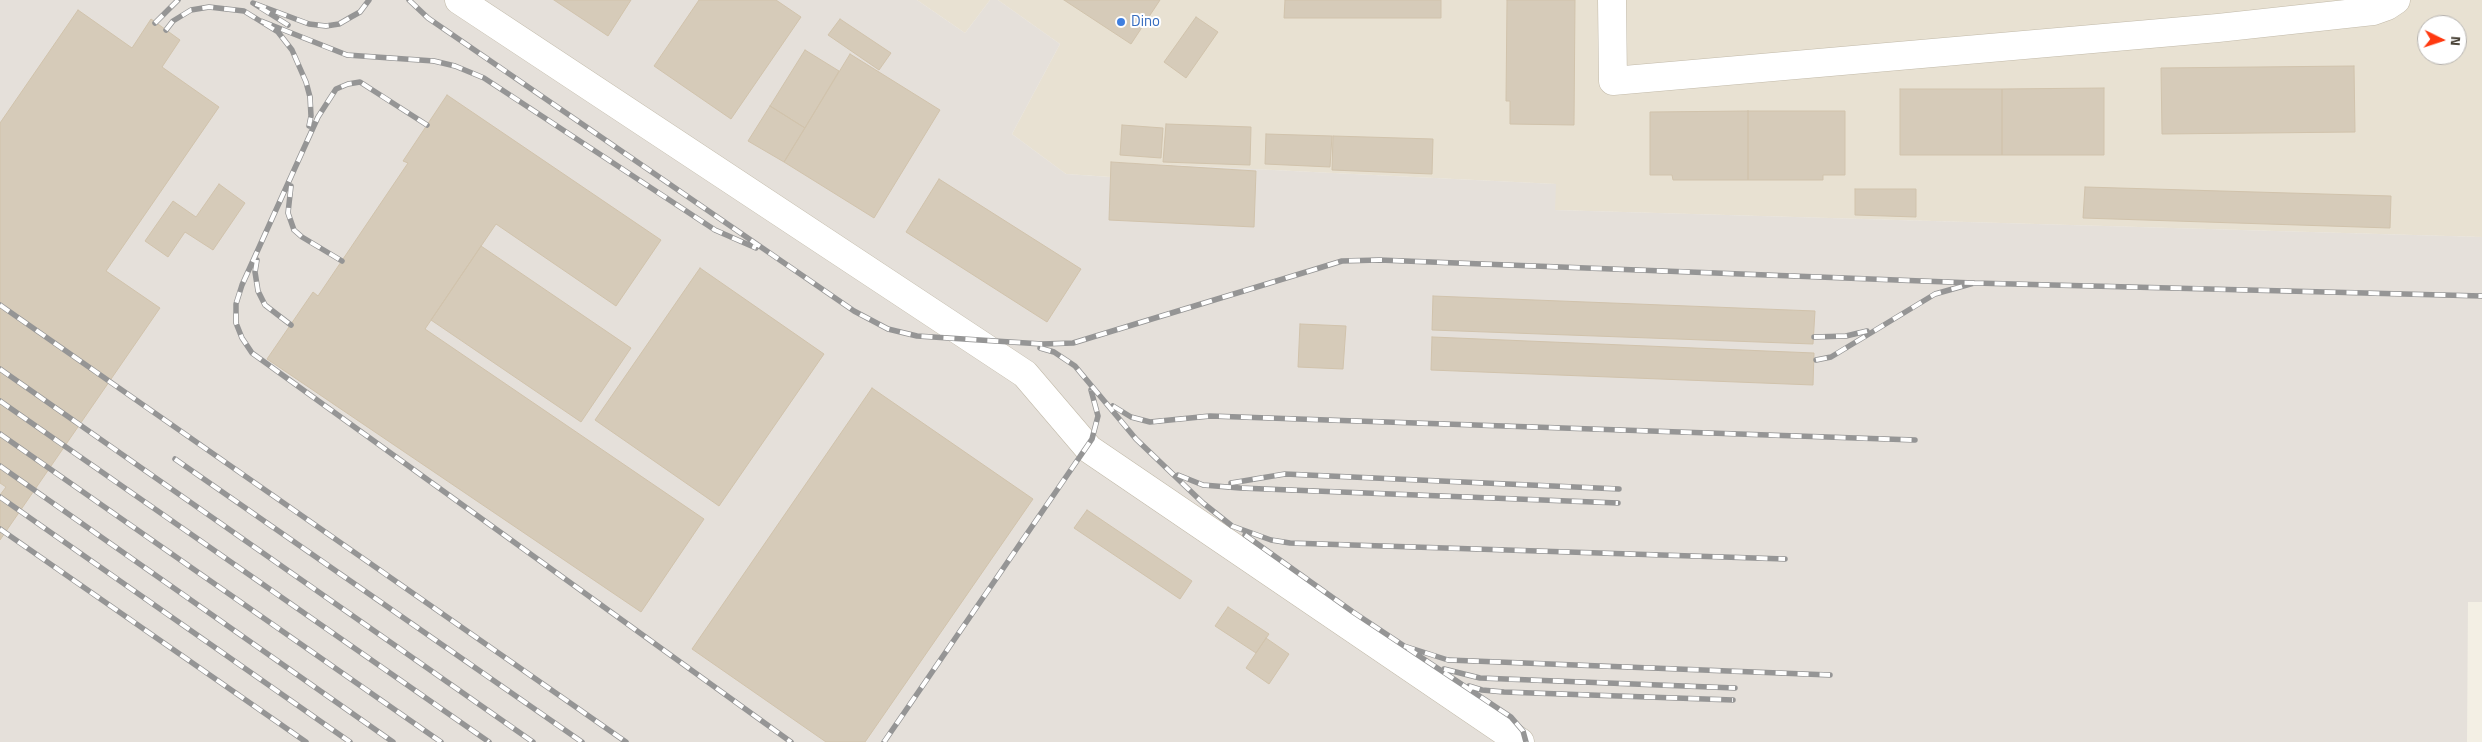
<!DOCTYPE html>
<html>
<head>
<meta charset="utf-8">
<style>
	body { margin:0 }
	#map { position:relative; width:2482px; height:742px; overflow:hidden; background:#f3efe4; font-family:"Titillium Web",sans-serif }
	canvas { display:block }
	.north { position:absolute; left:2417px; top:15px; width:50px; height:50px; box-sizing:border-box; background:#fff; border:1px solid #b5b2ae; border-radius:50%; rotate:94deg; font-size:14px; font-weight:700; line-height:20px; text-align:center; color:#463f34 }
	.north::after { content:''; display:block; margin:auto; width:18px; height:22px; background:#ff3910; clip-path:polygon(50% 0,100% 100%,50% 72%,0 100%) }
</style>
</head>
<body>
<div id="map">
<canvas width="2482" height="742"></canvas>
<div class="north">N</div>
</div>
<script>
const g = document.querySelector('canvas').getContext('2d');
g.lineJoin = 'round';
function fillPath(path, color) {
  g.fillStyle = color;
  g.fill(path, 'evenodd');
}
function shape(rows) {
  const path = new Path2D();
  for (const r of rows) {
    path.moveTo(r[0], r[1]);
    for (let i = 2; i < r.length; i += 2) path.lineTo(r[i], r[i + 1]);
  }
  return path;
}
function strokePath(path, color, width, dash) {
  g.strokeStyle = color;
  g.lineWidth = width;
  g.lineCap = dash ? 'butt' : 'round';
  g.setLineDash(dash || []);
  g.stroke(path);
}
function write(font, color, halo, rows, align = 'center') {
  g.font = font + ' "Titillium Web",sans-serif';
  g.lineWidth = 4;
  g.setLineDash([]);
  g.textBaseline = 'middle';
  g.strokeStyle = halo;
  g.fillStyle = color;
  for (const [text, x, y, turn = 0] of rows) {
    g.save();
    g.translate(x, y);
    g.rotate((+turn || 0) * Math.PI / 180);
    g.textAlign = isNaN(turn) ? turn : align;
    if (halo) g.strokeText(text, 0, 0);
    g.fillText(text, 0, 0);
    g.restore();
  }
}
fillPath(shape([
	[917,0,990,0,965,33],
	[998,0,2482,0,2482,237,1554,210,1555,184,1111,162,1111,177,1066,174,1012,134,1060,44],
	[2427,25,2457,25,2457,55,2427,55]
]), '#e8e1d2');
fillPath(shape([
	[0,0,917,0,965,33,990,0,998,0,1060,44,1012,134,1066,174,1110,177,1111,162,1556,184,1555,210,2482,237,2482,602,2468,602,2467,742,0,742]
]), '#e5e0da');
const building = shape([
	[554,0,631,0,608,36,554,0],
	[699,0,776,0,801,17,731,119,654,66,699,0],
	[1064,0,1160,0,1131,44,1064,0],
	[1285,0,1441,0,1441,18,1284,18,1285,0],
	[1507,0,1575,0,1574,125,1510,124,1510,101,1506,101,1507,0],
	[78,10,132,48,151,19,180,40,162,67,219,107,106,271,160,308,0,540,0,495,6,487,0,483,0,123,78,10],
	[1196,17,1218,32,1186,78,1164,62,1196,17],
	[840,19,891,53,879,70,828,35,840,19],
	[805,50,839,71,805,128,770,106,805,50],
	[850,54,940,110,874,218,784,162,850,54],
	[2354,66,2355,132,2162,134,2161,68,2354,66],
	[2104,88,2104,155,2002,155,2002,89,2104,88],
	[1900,89,2002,89,2002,155,1900,155,1900,89],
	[447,95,661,240,616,306,496,224,425,329,704,519,641,612,267,359,313,292,318,296,408,163,403,161,447,95],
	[770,106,805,128,784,162,748,141,770,106],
	[1748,111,1845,111,1845,175,1823,175,1823,180,1748,180,1748,111],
	[1748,111,1748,180,1673,180,1672,175,1650,175,1650,112,1748,111],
	[1166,124,1251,127,1250,165,1163,162,1166,124],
	[1122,125,1163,128,1161,158,1120,155,1122,125],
	[1266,134,1332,136,1330,167,1265,164,1266,134],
	[1333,136,1433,139,1432,174,1332,170,1333,136],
	[1111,162,1256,171,1254,227,1109,220,1111,162],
	[939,179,1081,269,1047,322,906,232,939,179],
	[219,184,245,203,213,250,185,232,168,257,145,241,173,201,196,217,219,184],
	[2085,187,2391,196,2390,228,2083,218,2085,187],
	[1855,189,1916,189,1916,217,1855,215,1855,189],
	[481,246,631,348,581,422,431,320,481,246],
	[700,268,824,354,719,506,595,420,700,268],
	[1433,296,1815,311,1813,344,1432,330,1433,296],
	[1300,324,1346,326,1343,369,1298,367,1300,324],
	[1432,337,1814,353,1813,385,1431,370,1432,337],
	[872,388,1033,499,865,742,826,742,692,649,872,388],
	[1087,510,1192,581,1180,599,1074,528,1087,510],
	[1228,607,1269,634,1256,653,1215,626,1228,607],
	[1266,638,1289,654,1269,684,1246,668,1266,638]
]);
fillPath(building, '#d6cbb9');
strokePath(building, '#d1c3ac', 1);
const minor = shape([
	[459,0,1025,374,1089,449,1520,742],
	[1612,0,1613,81,2218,28,2373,11,2387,6,2396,0]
]);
strokePath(minor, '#c2baa9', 29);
strokePath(minor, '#fff', 28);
const rail = shape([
	[409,0,428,18,854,311,888,329,917,336,1042,344,1073,343,1342,261,1379,260,1974,283],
	[261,21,347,55,434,61,455,66,484,78,715,230,756,248],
	[155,23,178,0],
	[288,25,253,3,309,24,326,26,339,24,351,17,360,12,369,0],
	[166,30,173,21,191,10,209,7,244,11,278,32,292,50,306,82,310,97,311,116,309,126],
	[427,125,360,82,348,84,336,89,318,117,242,285,236,304,236,323,242,338,252,353,791,742],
	[291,186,288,213,294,230,302,237,342,261],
	[257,260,255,272,258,291,265,305,291,325],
	[0,305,626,742],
	[1814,337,1846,336,1867,331],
	[1040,348,1054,352,1075,366,1136,439,1203,503,1232,526,1271,540,1290,543,1785,559],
	[1816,360,1831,357,1935,294,1974,283,2482,296],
	[0,369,533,742],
	[0,401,489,742],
	[1113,406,1131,417,1150,422,1210,416,1915,440],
	[0,434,441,742],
	[175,459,582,742],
	[0,466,393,742],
	[1178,475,1203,485,1240,488,1618,503],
	[1231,483,1285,474,1619,489],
	[0,497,350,742],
	[0,529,306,742],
	[1245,535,1353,612,1511,717,1523,731,1526,742],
	[1404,646,1448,660,1830,675],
	[1444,669,1480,678,1735,688],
	[1469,686,1482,690,1504,692,1733,700],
	[884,742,1092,439,1098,416,1091,390]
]);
strokePath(rail, '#959595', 5.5);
strokePath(rail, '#fff', 4, [11]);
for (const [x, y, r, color] of [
	[1121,22,5,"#3f7fe0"]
]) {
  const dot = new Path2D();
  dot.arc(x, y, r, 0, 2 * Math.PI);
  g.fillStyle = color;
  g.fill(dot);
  strokePath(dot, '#fff', 2);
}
write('15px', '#366cbe', '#fff', [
	["Dino",1131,22]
], 'left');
</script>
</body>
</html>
